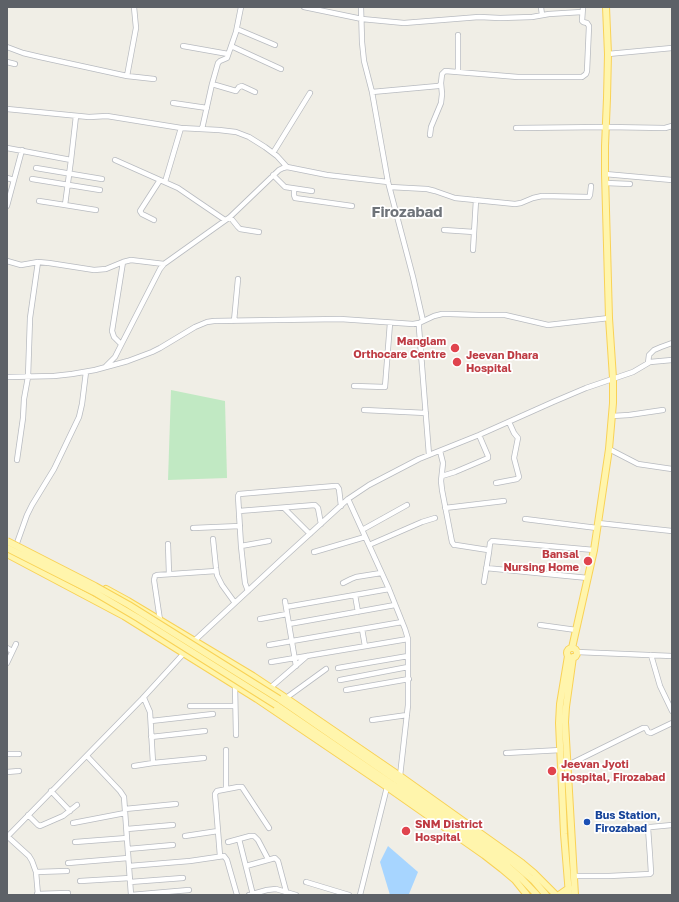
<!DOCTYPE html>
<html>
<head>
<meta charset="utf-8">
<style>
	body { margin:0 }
	#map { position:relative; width:679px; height:902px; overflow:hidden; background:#f0eee6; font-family:"Golos Text",sans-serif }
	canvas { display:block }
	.frame { position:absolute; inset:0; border:8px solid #5d6167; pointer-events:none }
</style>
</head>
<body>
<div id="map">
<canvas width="679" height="902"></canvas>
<div class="frame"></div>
</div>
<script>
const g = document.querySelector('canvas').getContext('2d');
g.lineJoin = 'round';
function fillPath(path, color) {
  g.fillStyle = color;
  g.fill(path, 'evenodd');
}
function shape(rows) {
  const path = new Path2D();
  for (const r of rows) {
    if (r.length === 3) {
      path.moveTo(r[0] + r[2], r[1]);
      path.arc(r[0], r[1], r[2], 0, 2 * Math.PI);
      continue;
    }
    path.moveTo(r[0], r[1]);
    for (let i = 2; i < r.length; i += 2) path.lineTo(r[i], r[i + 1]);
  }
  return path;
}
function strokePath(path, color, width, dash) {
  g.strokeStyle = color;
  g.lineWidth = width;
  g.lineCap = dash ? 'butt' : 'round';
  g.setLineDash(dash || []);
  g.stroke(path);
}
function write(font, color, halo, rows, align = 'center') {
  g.font = font + ' "Golos Text",sans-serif';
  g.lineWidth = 3.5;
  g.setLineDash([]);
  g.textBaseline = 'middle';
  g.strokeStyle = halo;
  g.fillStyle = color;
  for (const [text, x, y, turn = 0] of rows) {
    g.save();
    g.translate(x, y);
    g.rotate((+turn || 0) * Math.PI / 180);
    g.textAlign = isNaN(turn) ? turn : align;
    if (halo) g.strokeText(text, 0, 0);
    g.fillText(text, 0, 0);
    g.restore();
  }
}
fillPath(shape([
	[171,390,225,401,227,478,168,480]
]), '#c1e9c3');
fillPath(shape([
	[388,846,418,872,409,894,404,895,390,895,380,862]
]), '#a7d5ff');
const minor = shape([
	[304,7,362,19,404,23,479,17,500,18,532,17,549,14,582,12],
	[361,7,362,42,364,61,372,92,388,182,413,277,423,321],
	[541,7,542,15],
	[237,29,275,45],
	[458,35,458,72],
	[183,46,228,54],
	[231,46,281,69],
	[7,47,23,53,40,57,127,76,154,79],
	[608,54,672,48],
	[7,62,15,64],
	[127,76,136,28,134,7],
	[212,84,236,91,239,87,242,86,255,92],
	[372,92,438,86,440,85,441,83,442,74,445,71,518,77,582,77,586,74,587,71,589,26,587,23,583,22,582,21,583,7],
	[173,103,207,108],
	[7,109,89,117,107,116,181,128,219,130,236,132,249,137,265,147,277,156,287,167],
	[76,116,71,160,65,205,96,210],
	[516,128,606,127,665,128,672,126],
	[202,129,212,84,218,63,220,61,227,58,236,32,241,7],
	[430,135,431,127,441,103,442,94,441,83],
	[7,148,71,160],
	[273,153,310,93],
	[115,160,178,188,197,201,225,220],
	[36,168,102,179],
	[605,174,672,180],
	[273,175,285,187,312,191],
	[7,178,14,180],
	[32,179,100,190],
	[165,182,181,128],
	[606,183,630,184],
	[390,187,427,189,435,191,455,198,515,204,521,203,533,198,542,196,589,197,590,195,591,186],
	[294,189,294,195,295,198,352,206],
	[39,201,65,205],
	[7,206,22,150],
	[230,217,238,227,240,229,259,232],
	[154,220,142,214,140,211,160,180],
	[444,230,474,232],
	[473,250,476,200],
	[7,261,21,265,38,262,49,263,94,270,106,269,123,262,131,260,164,264],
	[234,321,238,279],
	[419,323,419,328,429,455],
	[121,344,114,337,112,331,123,262],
	[648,363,649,355,654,350,661,347,672,343],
	[106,366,115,357,118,351,160,269,164,264,230,217,279,170,283,168,287,167,327,175,388,182],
	[7,377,54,376,72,374,95,370,128,361,152,352,160,348,195,327,207,322,214,321,340,319,413,324,419,323,434,316,442,314,450,314,479,315,505,315,548,325,609,318],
	[354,386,385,387,390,323],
	[364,410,426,413],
	[612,416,629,415,663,410],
	[609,449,638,464,672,469],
	[440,451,443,463,441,481,442,490,452,542,454,545,456,545,488,550,489,552,484,582],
	[17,460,23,418,24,399,28,377,30,318,38,262],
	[442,476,455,472,488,458,488,456,479,435],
	[496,483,517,479,519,477,514,458,518,438,514,433,509,422],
	[348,499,389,589,405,629,408,639,408,705,400,776],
	[284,508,310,534],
	[445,508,504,501],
	[239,511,315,505,318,508,321,524],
	[525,519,597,528],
	[598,523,672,531],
	[193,528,240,526],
	[362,530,407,505],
	[213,539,216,568,217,575,222,585,235,603],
	[17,543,27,515,32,505,54,469,79,417,82,404,86,372],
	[168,544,169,574],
	[369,545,422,522,435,518],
	[241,546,269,541],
	[314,552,365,537],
	[489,552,490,543,492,541,594,550],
	[486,568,588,578],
	[343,583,351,579,356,577,381,573],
	[248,591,245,583,241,546,238,496,239,494,335,486,337,486,339,489,341,506],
	[355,595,358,612],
	[285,601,296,666],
	[286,607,389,589],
	[260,619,287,614],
	[160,620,154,580,155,576,157,575,216,571],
	[289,624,395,605],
	[540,625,576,630],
	[362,629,365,646],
	[193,642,280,561,348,499,369,485,419,459,479,435,553,402,586,388,633,372,650,362,672,360],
	[269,645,402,622],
	[7,648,12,651],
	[577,652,672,656],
	[651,655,660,686,672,711],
	[271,662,408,639],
	[7,663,16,644],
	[338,668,408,656],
	[340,680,408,667],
	[235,685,236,735],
	[270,688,307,656],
	[346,690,409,679],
	[144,698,150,712,153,763,204,758],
	[286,698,326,669],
	[190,706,235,706],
	[372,720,407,715],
	[151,721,213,714],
	[151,737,205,731],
	[506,753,561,750],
	[7,754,19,754],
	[87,756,120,791,124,797,131,895],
	[568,765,643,728,646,728,648,732,651,733,672,723],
	[134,766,153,763],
	[7,772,19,771],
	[226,789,226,750],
	[51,791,70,811],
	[125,809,176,804],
	[28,815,38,825,40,826,63,816,77,805],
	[73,823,125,813],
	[127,829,173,825],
	[7,836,29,856,32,861,36,872,38,895],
	[185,836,218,831],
	[7,837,142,699,185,652],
	[239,839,253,895],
	[75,842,127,838],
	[228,842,250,836,254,836,258,840,268,859],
	[128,849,173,845],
	[220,856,215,794,217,791,238,787,242,787,269,828],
	[68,863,128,858],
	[129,866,190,861,224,856,227,860,237,895],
	[246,866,275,858,278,861,286,891],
	[36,872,67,871],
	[574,876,609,876,650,874,651,873,650,856,648,828,651,827,672,825],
	[80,881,130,878],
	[130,882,183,878],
	[306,882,349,895],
	[37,894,68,893],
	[131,895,189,890],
	[249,895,267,890,276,889,296,895],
	[360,895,387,787]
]);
const major = shape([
	[7,554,124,616,257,699,387,787,484,855,502,869,515,880,527,895],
	[106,589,128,601,253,676,286,698,400,776,522,863,534,873,556,895],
	[572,648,594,550,609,449,613,403,613,378,609,318,605,174,605,146,607,98,608,54,606,7],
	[572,653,5],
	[568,656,560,704,559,723,564,834,569,895],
	[573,657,566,707,565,722,575,895],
	[279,699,398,781,512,862,534,881,546,895],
	[276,705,396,787,505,864,521,878,537,895],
	[559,895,569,888]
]);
strokePath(minor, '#b8bbc0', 6);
strokePath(major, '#f9d256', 8);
strokePath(minor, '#fff', 4.5);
strokePath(major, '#fff5ac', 6);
const majorBridge = shape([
	[7,541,95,586,129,605,279,699],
	[7,548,94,592,138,618,276,705]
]);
strokePath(majorBridge, '#f9d256', 8, []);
strokePath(majorBridge, '#fff5ac', 6);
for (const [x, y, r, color] of [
	[455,348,5,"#e0444e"],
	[457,362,5,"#e0444e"],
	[588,561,5,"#e0444e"],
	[552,771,5,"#e0444e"],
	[587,822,4,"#1a4fb4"],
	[406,831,5,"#e0444e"]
]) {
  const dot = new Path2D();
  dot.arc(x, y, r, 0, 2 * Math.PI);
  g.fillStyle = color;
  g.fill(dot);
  strokePath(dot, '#fff', 1.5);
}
write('bold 11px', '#be3a42', '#fff', [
	["Manglam",446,342,"right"],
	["Orthocare Centre",446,355,"right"],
	["Jeevan Dhara",466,356],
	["Hospital",466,369],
	["Bansal",579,555,"right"],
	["Nursing Home",579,568,"right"],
	["Jeevan Jyoti",561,765],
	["Hospital, Firozabad",561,778],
	["SNM District",415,825],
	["Hospital",415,838]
], 'left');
write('bold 11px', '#164399', '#fff', [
	["Bus Station,",595,816],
	["Firozabad",595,829]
], 'left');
write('bold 15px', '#6e7379', '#fff', [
	["Firozabad",407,212]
]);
</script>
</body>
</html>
